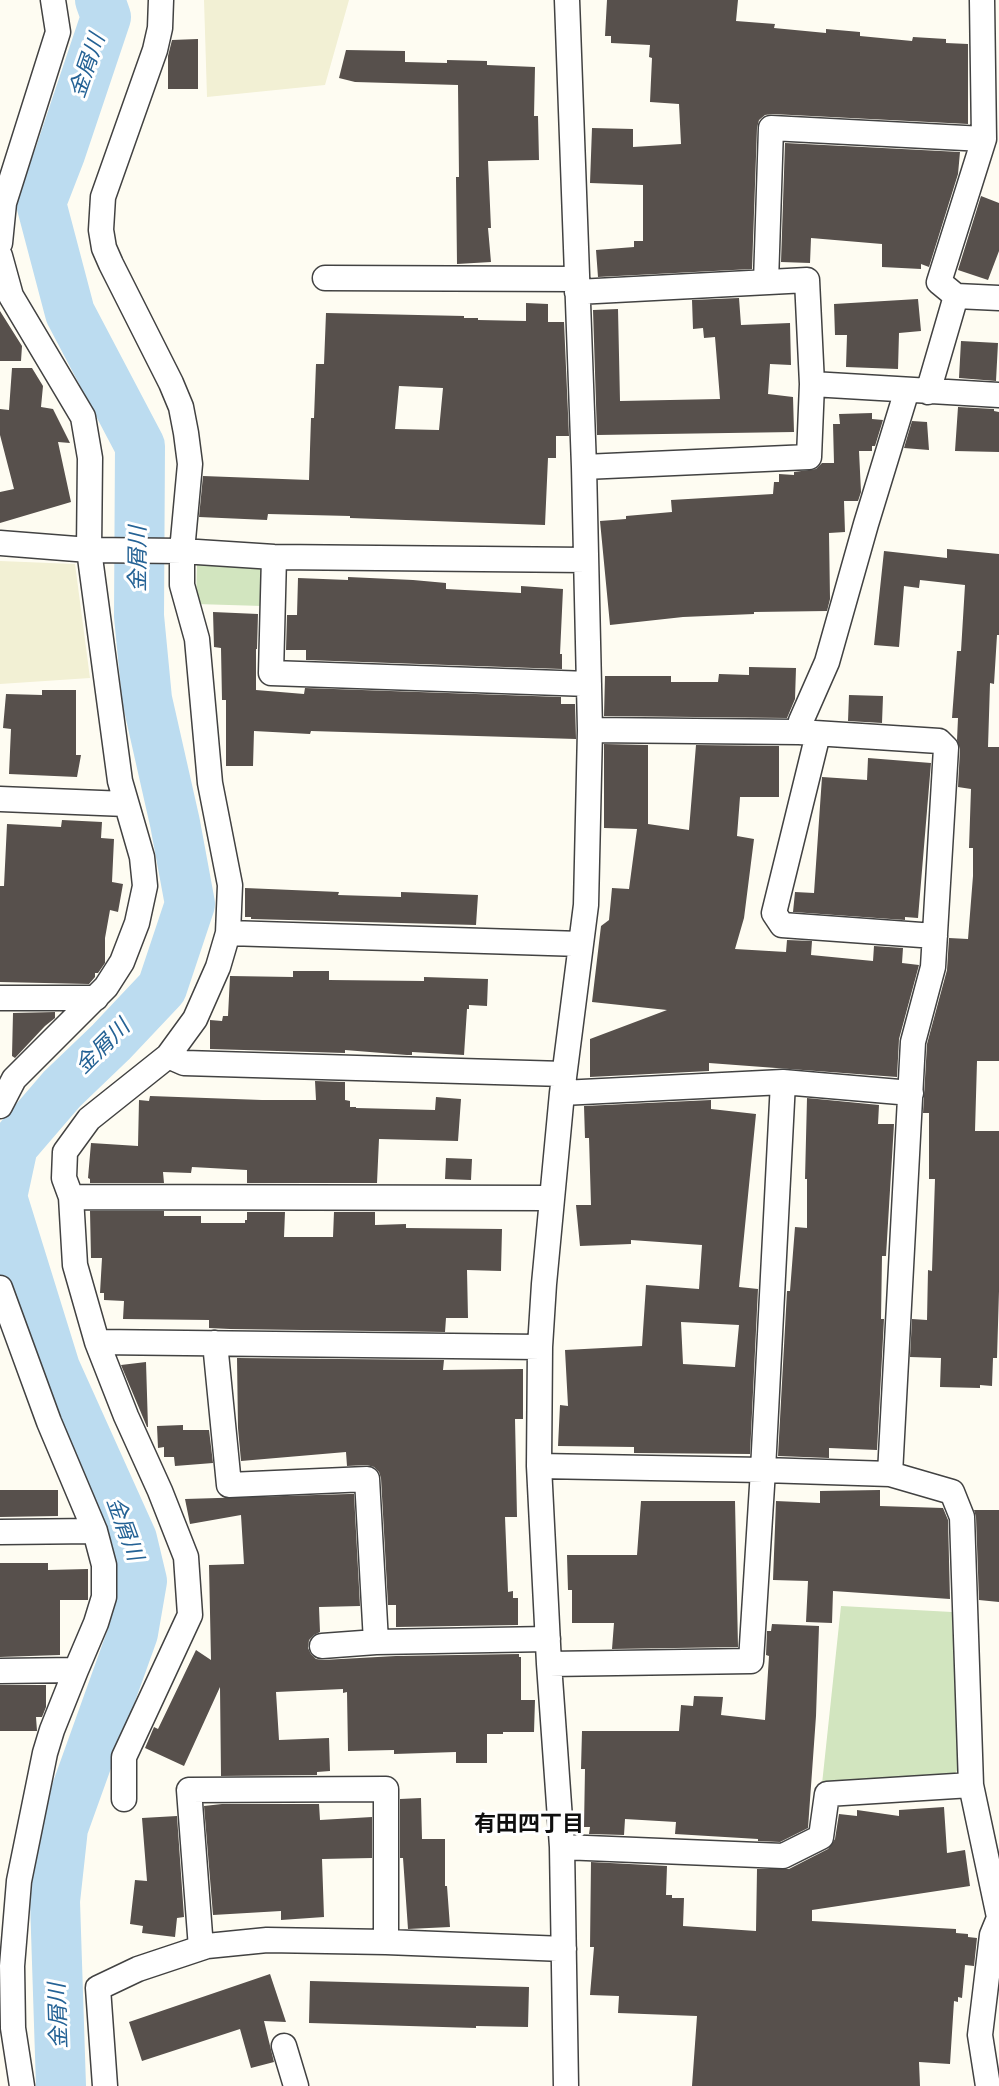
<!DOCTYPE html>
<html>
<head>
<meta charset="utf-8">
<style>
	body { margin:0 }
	canvas { display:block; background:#fefcf2 }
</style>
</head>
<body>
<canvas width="999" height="2086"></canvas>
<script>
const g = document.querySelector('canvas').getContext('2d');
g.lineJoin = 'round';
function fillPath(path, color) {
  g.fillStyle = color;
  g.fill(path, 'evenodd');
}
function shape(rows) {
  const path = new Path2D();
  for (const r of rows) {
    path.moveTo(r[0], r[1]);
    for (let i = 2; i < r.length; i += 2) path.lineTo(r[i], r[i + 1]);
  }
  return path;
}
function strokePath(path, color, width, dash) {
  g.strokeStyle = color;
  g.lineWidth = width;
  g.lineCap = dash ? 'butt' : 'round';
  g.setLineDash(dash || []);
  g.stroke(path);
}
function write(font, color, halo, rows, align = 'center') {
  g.font = font + ' "PT Serif","Noto Sans JP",serif';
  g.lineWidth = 6;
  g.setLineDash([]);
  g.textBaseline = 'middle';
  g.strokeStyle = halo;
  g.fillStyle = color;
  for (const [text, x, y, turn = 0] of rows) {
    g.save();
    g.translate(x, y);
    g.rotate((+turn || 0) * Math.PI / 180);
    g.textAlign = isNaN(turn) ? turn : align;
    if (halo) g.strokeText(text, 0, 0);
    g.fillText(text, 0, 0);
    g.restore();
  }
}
fillPath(shape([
	[204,0,349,0,325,85,207,97],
	[0,561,75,564,90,678,0,684]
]), '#f2f0d4');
fillPath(shape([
	[197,565,266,567,262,606,196,604],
	[841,1606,952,1612,958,1769,952,1778,822,1784]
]), '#d2e5bf');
strokePath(shape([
	[61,2086,55,1901,63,1828,133,1633,142,1581,132,1539,55,1368,2,1197,13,1146,62,1089,111,1042,162,988,190,904,175,823,147,699,139,616,140,446,70,313,41,203,60,154,106,17,100,0]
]), '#bcdcf0', 50);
fillPath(shape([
	[607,0,738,0,736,21,775,24,774,28,826,33,826,29,860,32,860,36,912,41,913,37,946,39,946,43,968,44,968,124,772,114,765,115,759,120,757,128,752,269,598,277,596,250,634,247,634,241,643,241,643,185,590,183,592,128,633,129,633,147,681,144,679,104,650,102,652,58,649,57,650,45,611,43,611,36,605,36],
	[198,39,198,89,168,89,168,56,172,40],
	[346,50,405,51,405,62,447,63,447,60,487,61,487,65,535,67,534,116,538,116,539,160,488,161,491,228,488,228,491,262,457,264,456,177,459,177,458,85,355,82,339,78],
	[785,143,960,152,958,174,929,267,921,264,921,269,882,267,882,244,811,238,810,263,781,262],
	[981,196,999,203,999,251,988,280,958,270],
	[739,298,741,325,790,323,791,365,770,364,768,394,793,397,794,432,597,435,593,310,618,309,620,401,720,399,715,337,704,338,703,328,693,329,692,300],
	[918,299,921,331,899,333,898,369,846,367,847,335,835,335,834,304],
	[526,303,548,304,548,322,564,322,569,436,556,436,556,458,548,458,545,525,350,518,350,516,268,514,267,520,199,517,203,476,309,480,311,418,314,418,316,364,324,364,326,313,464,316,464,318,478,318,478,320,526,321],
	[399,386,443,388,439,430,395,429],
	[0,311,22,346,21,361,0,361],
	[961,341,998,343,996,381,959,378],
	[12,368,32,368,43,386,41,407,53,409,70,443,58,442,71,502,0,523,0,492,14,489,0,435,0,409,9,410],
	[958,407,994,409,994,411,999,412,999,452,955,451],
	[872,413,872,419,883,420,875,446,872,446,872,451,859,451,861,492,858,501,844,501,845,532,829,533,830,599,827,611,754,612,754,614,683,617,610,625,600,521,626,519,626,516,672,512,671,500,773,494,774,482,779,482,779,474,794,475,794,472,816,469,822,463,834,463,833,424,840,424,839,414],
	[912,421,927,422,929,450,904,448],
	[947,549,999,554,999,635,997,635,994,684,990,683,988,747,999,747,999,1061,977,1061,975,1131,999,1131,999,1291,997,1358,993,1358,992,1386,980,1385,980,1388,940,1387,941,1358,910,1357,912,1319,927,1320,928,1270,932,1271,935,1179,929,1179,929,1113,923,1113,927,1044,947,970,949,938,968,939,973,876,973,848,969,848,971,789,958,787,960,749,957,740,958,718,952,718,957,651,961,651,965,585,920,580,919,588,904,586,899,647,874,645,884,551,947,558],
	[348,577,413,580,446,583,446,589,521,593,521,586,563,589,560,654,562,654,562,669,306,660,306,650,286,650,287,615,297,615,298,578,348,580],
	[213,612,258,614,257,649,256,649,256,690,304,694,305,688,561,697,561,704,575,704,576,739,311,731,310,734,254,731,253,766,226,766,226,700,222,700,221,648,214,647],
	[749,667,796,668,795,699,787,718,604,716,605,676,671,676,671,682,718,682,719,674,749,675],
	[42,690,76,690,76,755,81,755,77,777,9,774,11,729,3,728,6,694,42,695],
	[849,695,883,696,882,723,848,721],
	[604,744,648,745,648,824,689,830,696,745,779,746,779,797,740,797,737,836,754,839,744,918,735,949,786,952,787,940,812,941,811,955,873,961,874,946,903,948,902,963,919,965,899,1039,897,1077,709,1063,709,1071,590,1077,590,1039,667,1010,592,1002,601,926,609,920,612,888,629,889,637,829,604,828],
	[868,758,931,763,918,918,905,917,905,920,793,912,795,892,814,893,822,777,867,780],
	[62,820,102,822,101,838,114,839,112,882,123,884,118,912,110,910,105,938,105,963,98,973,95,973,95,977,89,984,0,982,0,886,4,886,7,824,61,827],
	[245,888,339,892,338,895,401,897,401,892,478,895,476,925,251,919,251,917,245,917],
	[293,971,329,971,329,980,424,981,424,977,488,979,487,1006,469,1005,469,1009,467,1009,464,1055,412,1052,412,1055,407,1055,345,1050,345,1053,210,1049,210,1020,222,1021,223,1016,228,1016,230,976,293,977],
	[55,1012,55,1018,45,1026,15,1058,12,1056,13,1013],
	[315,1081,345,1082,345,1100,350,1101,350,1107,356,1107,356,1108,435,1110,436,1097,461,1099,458,1141,379,1139,377,1183,247,1183,247,1170,192,1167,191,1173,163,1172,164,1183,90,1183,90,1179,88,1178,91,1143,138,1146,139,1100,149,1101,150,1096,262,1100,316,1100],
	[807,1098,879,1105,878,1124,894,1124,886,1256,882,1256,881,1319,884,1319,877,1450,829,1448,829,1458,778,1456,787,1291,790,1291,795,1227,807,1228,807,1179,805,1179],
	[711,1100,711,1109,756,1114,739,1287,758,1289,750,1454,634,1453,634,1447,558,1446,560,1405,568,1406,565,1350,642,1346,646,1285,699,1289,702,1245,631,1240,631,1244,580,1246,576,1205,591,1205,589,1138,585,1138,584,1106],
	[681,1322,739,1325,735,1367,683,1364],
	[446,1158,472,1159,471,1180,445,1179],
	[90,1211,164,1211,164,1216,201,1216,201,1223,245,1223,245,1220,247,1220,247,1212,285,1212,284,1237,333,1237,334,1212,375,1212,375,1225,406,1224,406,1228,502,1229,501,1271,467,1270,468,1318,446,1318,445,1332,230,1329,209,1328,209,1320,123,1319,124,1301,104,1300,104,1293,100,1293,102,1258,91,1258],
	[237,1358,444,1360,443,1370,523,1369,523,1419,515,1419,517,1517,505,1517,508,1592,513,1591,513,1598,518,1598,518,1625,396,1627,396,1605,388,1605,381,1478,379,1472,374,1467,367,1465,347,1466,346,1452,241,1461,238,1428],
	[146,1362,148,1427,147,1427,121,1365],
	[183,1425,183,1430,209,1430,213,1463,175,1466,174,1457,164,1457,164,1447,158,1448,157,1426],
	[0,1490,58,1490,58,1516,0,1517],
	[880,1490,880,1506,943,1508,948,1520,950,1599,833,1591,832,1623,806,1622,808,1581,773,1580,776,1501,820,1503,820,1491],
	[349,1494,354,1494,360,1606,319,1607,320,1632,314,1635,309,1640,308,1648,311,1654,316,1659,323,1660,396,1656,519,1654,519,1657,521,1657,521,1700,535,1700,534,1732,503,1732,503,1734,487,1734,487,1763,456,1763,456,1752,394,1754,394,1750,348,1751,347,1692,343,1693,343,1689,276,1692,279,1740,329,1738,330,1771,317,1772,317,1775,221,1776,220,1687,184,1766,145,1748,154,1727,158,1729,196,1650,211,1660,209,1565,244,1564,241,1515,190,1524,185,1499],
	[641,1501,735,1501,738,1647,612,1649,614,1623,572,1623,572,1590,568,1590,567,1555,637,1555],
	[974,1510,999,1510,999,1602,979,1600,976,1517],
	[0,1563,48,1563,48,1570,88,1569,88,1600,60,1600,60,1655,0,1657],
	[772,1624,819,1626,816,1716,808,1828,780,1842,758,1841,758,1839,675,1834,676,1822,625,1819,624,1835,589,1834,590,1827,584,1827,585,1769,581,1769,582,1731,679,1731,681,1705,693,1706,694,1696,723,1697,721,1715,765,1720,769,1656,766,1655,767,1631,771,1631],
	[0,1685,46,1685,46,1707,42,1717,36,1717,37,1731,0,1731],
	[421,1798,422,1839,445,1839,445,1886,447,1886,450,1927,408,1929,403,1858,400,1858,400,1799],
	[222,1804,319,1804,320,1820,372,1817,372,1858,322,1859,324,1917,281,1920,281,1911,213,1915,204,1806],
	[944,1807,947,1853,965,1850,970,1886,812,1910,812,1921,956,1929,956,1933,968,1934,968,1937,977,1938,974,1966,965,1965,962,1998,958,1997,958,2002,954,2001,950,2064,919,2062,920,2086,692,2086,697,2016,618,2013,619,1996,590,1995,594,1947,590,1947,591,1862,667,1866,666,1895,672,1895,672,1898,684,1898,683,1926,756,1931,757,1869,789,1869,828,1849,835,1839,839,1814,857,1816,857,1810,899,1816,899,1810],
	[177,1816,184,1917,177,1918,175,1937,142,1933,143,1926,130,1924,135,1880,147,1881,142,1818],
	[270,1974,286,2022,264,2021,274,2062,251,2068,240,2029,142,2061,129,2022],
	[310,1981,529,1987,528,2027,476,2026,476,2028,309,2023]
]), '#57504c');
const minor = shape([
	[982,0,984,139],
	[0,243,4,203,58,32,53,0],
	[0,256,11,296,83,417,90,458,89,550,120,781,142,857,145,886,137,923,122,962,106,987,14,1079,0,1106],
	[325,278,577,279],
	[766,282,771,128,984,139,939,282,956,296,999,298],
	[577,292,807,280,812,384,999,395],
	[928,392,956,296],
	[584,467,809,457,812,384],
	[0,543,89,550,182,551,274,557,586,560],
	[274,557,271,673,589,684],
	[590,730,799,732,801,721,827,662,866,524,907,390],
	[799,732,939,741,946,748,933,967,913,1042,890,1474],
	[818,734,774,913,782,925,935,936],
	[0,799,126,804],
	[228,933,581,944],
	[0,998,96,998],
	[168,1056,184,1063,564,1074],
	[562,1093,783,1082,911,1093],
	[71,1197,552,1198],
	[0,1288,49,1422,95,1531,104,1565,104,1597,96,1623,76,1670,0,1671],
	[97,1342,540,1347],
	[215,1343,229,1485,367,1479,376,1642],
	[539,1466,763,1470,890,1474,952,1492,962,1517,971,1785],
	[0,1532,95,1531],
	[322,1646,376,1642,548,1639],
	[549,1664,751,1661,763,1470,783,1082],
	[124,1799,124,1757,190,1615,186,1557,160,1491,126,1416,97,1342,75,1265,71,1197,64,1178,65,1152,89,1119,168,1056,195,1019,218,967,228,933,230,885,210,783,197,639,182,585,182,551,190,464,186,433,181,407,171,383,111,264,104,248,101,230,103,197,155,50,160,28,161,0],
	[562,1847,783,1856,821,1837,827,1794,971,1785,999,1917],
	[201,1948,189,1790,386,1789,386,1942],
	[284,2046,296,2086],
	[22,2086,13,2028,12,1966,19,1881,45,1753,52,1730,76,1670],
	[105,2086,98,1988,138,1969,207,1946,267,1940,386,1942,564,1949],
	[566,2086,562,1847,549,1664,539,1466,540,1347,544,1284,562,1093,586,905,590,730,584,467,567,0],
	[988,2086,980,2035,992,1935,999,1918]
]);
strokePath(minor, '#424242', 27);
strokePath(minor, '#fff', 24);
write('italic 22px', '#246295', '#fff', [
	["金屑川",88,66,-71],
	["金屑川",139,559,-90],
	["金屑川",103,1047,-45],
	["金屑川",124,1529,70],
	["金屑川",59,2016,-92]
]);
write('bold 22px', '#0f0f0f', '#fff', [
	["有田四丁目",529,1825]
]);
</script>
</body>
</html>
